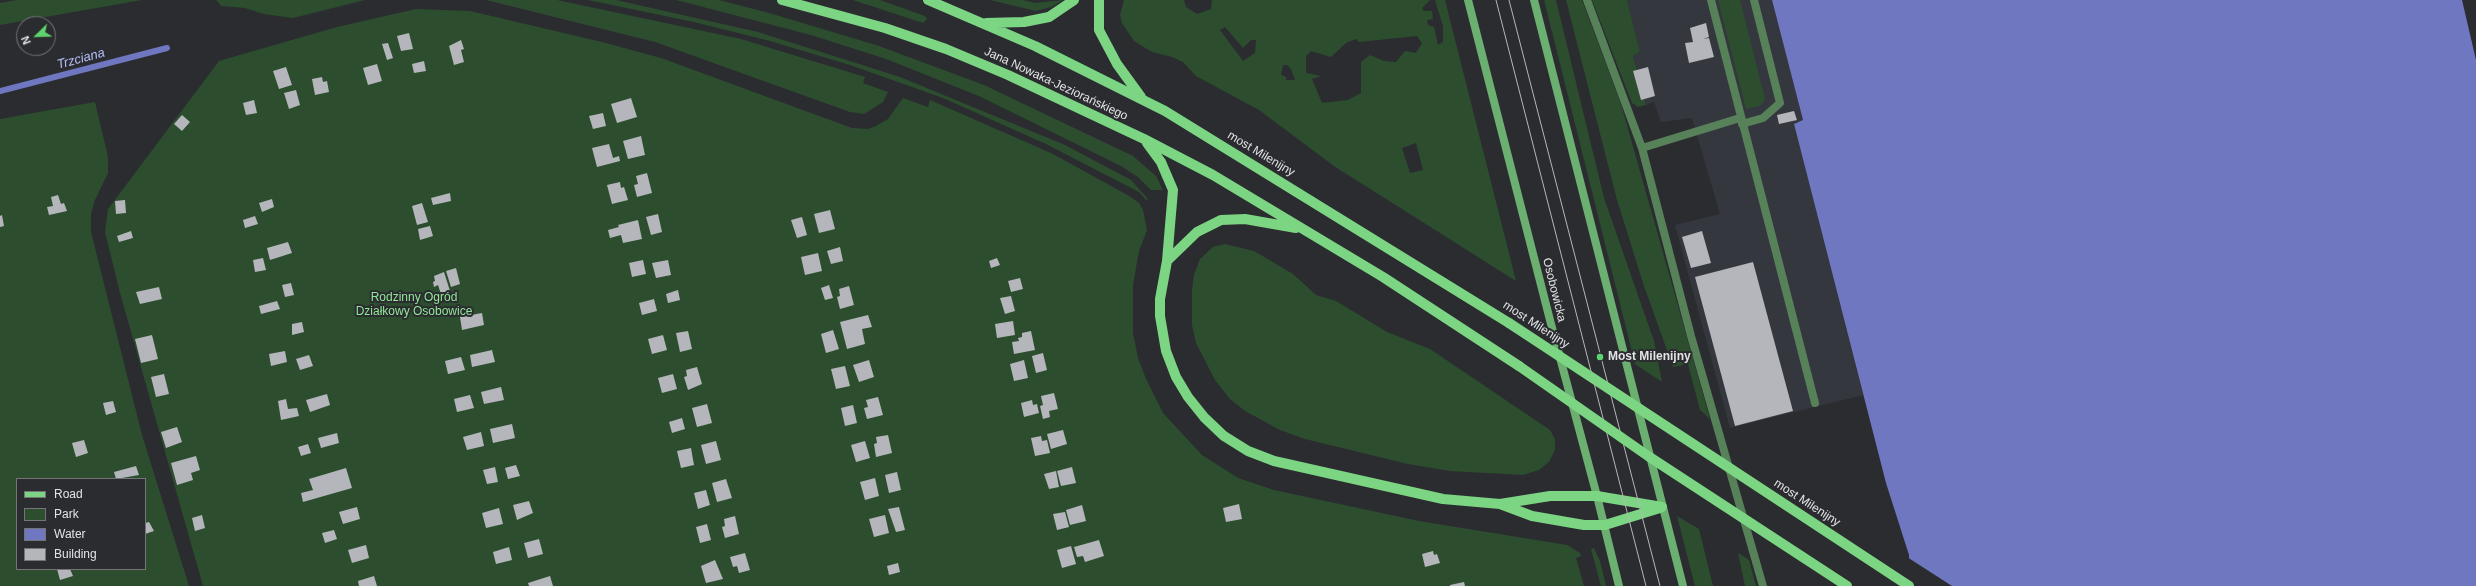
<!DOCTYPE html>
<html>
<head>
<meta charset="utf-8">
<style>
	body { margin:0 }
	#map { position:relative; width:2476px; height:586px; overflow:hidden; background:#2b2c30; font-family:Arial,sans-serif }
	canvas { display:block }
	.legend { position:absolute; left:16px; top:478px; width:130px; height:92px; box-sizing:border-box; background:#2b2c30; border:1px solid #757579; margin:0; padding:5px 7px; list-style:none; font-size:12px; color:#e3e3e6 }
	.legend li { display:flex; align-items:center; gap:8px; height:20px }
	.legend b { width:20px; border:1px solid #757579 }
	.north { position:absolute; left:16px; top:16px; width:40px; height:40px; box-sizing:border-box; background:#2b2c30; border:1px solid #757579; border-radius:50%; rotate:247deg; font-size:11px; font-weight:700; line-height:16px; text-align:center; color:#e3e3e6 }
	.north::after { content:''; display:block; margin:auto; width:14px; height:18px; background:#5ed56c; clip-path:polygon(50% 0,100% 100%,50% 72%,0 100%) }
</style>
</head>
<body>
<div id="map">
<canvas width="2476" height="586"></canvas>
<ul class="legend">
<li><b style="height:5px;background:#7cd583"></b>Road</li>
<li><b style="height:11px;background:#2c4e2f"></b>Park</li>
<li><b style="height:11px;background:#6e77bf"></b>Water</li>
<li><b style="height:11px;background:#b5b6bb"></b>Building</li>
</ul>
<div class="north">N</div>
</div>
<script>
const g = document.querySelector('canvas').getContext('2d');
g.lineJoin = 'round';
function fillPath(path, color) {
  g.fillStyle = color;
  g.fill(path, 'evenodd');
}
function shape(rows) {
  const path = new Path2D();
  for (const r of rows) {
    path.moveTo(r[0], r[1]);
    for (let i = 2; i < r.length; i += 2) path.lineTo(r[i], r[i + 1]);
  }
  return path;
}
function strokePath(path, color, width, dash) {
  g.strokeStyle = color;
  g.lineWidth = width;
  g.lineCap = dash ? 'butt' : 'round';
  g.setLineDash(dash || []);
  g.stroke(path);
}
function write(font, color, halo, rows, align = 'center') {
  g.font = font + ' Arial,sans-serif';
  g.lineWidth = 4;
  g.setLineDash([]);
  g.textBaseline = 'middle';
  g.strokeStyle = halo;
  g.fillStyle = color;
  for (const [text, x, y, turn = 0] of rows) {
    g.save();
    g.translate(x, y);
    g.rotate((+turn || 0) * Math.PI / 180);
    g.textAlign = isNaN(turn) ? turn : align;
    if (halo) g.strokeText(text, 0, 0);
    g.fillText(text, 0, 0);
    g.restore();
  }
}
fillPath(shape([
	[1627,0,1772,0,1803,120,1794,124,1863,395,1730,428,1675,225,1720,214,1692,118,1661,122,1654,102,1646,105,1644,100,1641,100,1633,71,1637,69,1633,56,1640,52]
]), '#35373f');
fillPath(shape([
	[17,0,142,0,0,25,0,3],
	[216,0,365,0,293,18,264,14,245,8,221,6],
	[486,0,557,0,741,39,865,77,863,83,888,92,883,102,864,114,850,112,655,42],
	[588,0,616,0,758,32,900,77,1065,145,1131,180,1148,199,1146,200,1139,192,1046,144,943,98,850,65,770,41,694,22],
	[676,0,719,0,769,13,879,46,984,85,1133,156,1156,176,1163,190,1151,190,1138,177,1121,166,981,97,886,59,811,35],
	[853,0,880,0,925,16,927,19,923,23],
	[990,0,1023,0,1035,3,1063,0,1051,7,1036,11],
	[1124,0,1184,0,1186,7,1197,14,1211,9,1212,0,1430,0,1422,8,1424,11,1432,11,1433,19,1427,20,1428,25,1434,27,1438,45,1443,42,1443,26,1435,0,1445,0,1516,281,1334,166,1259,110,1196,76,1183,62,1172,57,1152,52,1134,41,1122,23,1120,15],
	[1225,27,1243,48,1251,40,1256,40,1255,53,1243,61,1220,30],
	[1417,36,1422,43,1416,53,1405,51,1396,62,1384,61,1370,55,1361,62,1361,93,1348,100,1322,103,1312,79,1321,76,1306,73,1306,56,1311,51,1331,57,1346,43,1356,39,1359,42],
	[1283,65,1287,65,1291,69,1295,80,1286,80,1286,77,1281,75],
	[1416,143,1423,170,1410,173,1402,148],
	[1544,0,1556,0,1604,198,1654,341,1662,382,1635,364],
	[1566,0,1582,0,1621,104,1710,419,1700,410,1688,364,1673,367,1644,286,1617,200],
	[1592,0,1627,0,1640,52,1633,56,1637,70,1633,71,1641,100,1644,99,1646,105,1638,107,1632,103],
	[1718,0,1740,0,1765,99,1760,106,1746,109],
	[416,9,470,11,602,42,661,58,852,128,868,129,876,126,888,119,903,98,928,107,930,100,1053,154,1131,197,1139,203,1143,210,1147,230,1139,251,1133,285,1133,333,1138,358,1146,379,1163,413,1202,455,1238,478,1274,490,1419,521,1567,545,1580,553,1581,556,1576,558,1584,586,203,586,120,293,105,232,108,209,219,61,337,27],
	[95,102,108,157,108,173,94,202,91,215,91,232,142,435,189,586,0,586,0,119],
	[17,479,145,479,145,569,17,569],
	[1225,244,1254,251,1293,274,1316,295,1336,301,1387,332,1430,349,1550,430,1555,439,1555,450,1549,462,1539,470,1523,475,1450,471,1408,464,1305,439,1280,430,1245,411,1230,399,1215,380,1196,343,1192,325,1192,291,1194,275,1200,259,1213,247],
	[1677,516,1699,529,1713,586,1695,586],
	[1594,548,1600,561,1606,586,1601,586,1591,549],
	[1738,553,1749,560,1756,586,1745,586]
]), '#2c4e2f');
fillPath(shape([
	[1772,0,2462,0,2476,60,2476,586,1909,586,1909,555,1886,483,1794,124,1803,120]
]), '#6e77bf');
fillPath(shape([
	[1907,557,1952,586,1907,586]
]), '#2b2c30');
strokePath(shape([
	[0,91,167,48]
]), '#6e77bf', 6);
fillPath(shape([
	[1706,23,1709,37,1703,39,1709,38,1714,57,1689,63,1685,43,1693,42,1690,28],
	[409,33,413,49,401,51,397,36],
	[461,40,464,49,461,50,464,62,454,65,449,46],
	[388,43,393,58,387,60,382,44],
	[424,61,426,71,414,73,412,64],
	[377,64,382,81,368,85,363,68],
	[286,67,292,85,279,89,273,71],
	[1648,67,1655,96,1641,100,1633,71],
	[322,77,323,82,327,81,329,92,315,95,312,79],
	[296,90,300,105,289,109,284,93],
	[631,98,637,117,617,123,611,104],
	[254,100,257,113,246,115,243,103],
	[1794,111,1797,120,1779,124,1777,115],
	[603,113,606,126,593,129,589,116],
	[182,115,190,122,182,131,174,124],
	[641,136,645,155,628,159,623,141],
	[609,144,613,158,619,156,620,161,597,167,592,148],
	[647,173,652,193,637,197,634,185,638,184,636,176],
	[620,182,621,188,624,187,628,200,612,204,607,185],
	[450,193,451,201,433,205,431,198],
	[58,195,61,204,64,203,67,211,49,215,47,207,53,206,51,197],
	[272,199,274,207,262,212,259,203],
	[125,200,126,213,116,214,115,201],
	[422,203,428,222,417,225,412,206],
	[830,210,835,229,819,233,814,214],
	[658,214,662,232,651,235,646,217],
	[2,215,4,226,0,227,0,216],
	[255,216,258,224,245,228,243,220],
	[802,217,807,235,797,238,791,220],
	[638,220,642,239,623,243,621,235,610,238,608,230,619,227,618,225],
	[430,226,433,236,420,240,418,229],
	[131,231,133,238,119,242,117,236],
	[1702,231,1711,263,1691,268,1682,237],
	[288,242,292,253,270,260,267,248],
	[840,247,843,261,831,264,827,251],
	[818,253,822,271,805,275,801,257],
	[263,258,266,270,255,272,253,260],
	[997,258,1000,265,991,268,989,261],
	[643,260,646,274,632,277,629,263],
	[668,260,671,275,656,278,652,263],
	[1753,262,1793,411,1735,426,1695,277],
	[456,268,460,284,451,287,446,271],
	[444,272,450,291,441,294,438,285,434,287,433,282,435,281,434,276],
	[1020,278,1023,289,1011,292,1008,281],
	[291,283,294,295,285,297,282,285],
	[829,285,833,298,825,300,821,288],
	[849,286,854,305,840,309,837,297,840,296,839,289],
	[159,287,162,299,140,304,136,292],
	[678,290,680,300,668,303,666,294],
	[1011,296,1015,311,1005,314,1000,298],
	[654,299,657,311,642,315,639,303],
	[277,301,280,309,261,314,259,306],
	[482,313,484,325,462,330,460,317],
	[868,315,872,327,862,329,865,344,847,349,840,322],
	[1013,321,1015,335,997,338,995,324],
	[302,322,304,332,292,335,292,324],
	[833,330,839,349,826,353,821,334],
	[688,331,692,349,680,352,676,333],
	[1031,331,1035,350,1014,354,1012,342,1019,341,1018,338,1022,337,1022,333],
	[152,335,158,359,141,363,135,339],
	[663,335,667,350,652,354,648,339],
	[492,350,495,362,472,367,470,355],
	[285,351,287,362,271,366,269,354],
	[1043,353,1047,370,1036,373,1032,356],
	[309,355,313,366,300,370,296,359],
	[461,357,465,370,448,374,445,361],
	[869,360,874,377,859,382,853,365],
	[1024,360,1028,378,1014,381,1010,364],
	[845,366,850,386,836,389,831,369],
	[697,367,702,384,688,390,684,377,687,376,686,370],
	[164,374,169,394,156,397,151,377],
	[673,374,677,389,662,393,658,378],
	[501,387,504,400,484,404,481,392],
	[1054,393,1058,409,1049,411,1050,417,1043,419,1040,406,1043,405,1041,396],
	[327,394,330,405,310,412,306,400],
	[470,395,474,408,457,412,454,399],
	[878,397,883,415,867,419,864,408,868,407,866,400],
	[286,399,288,409,297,408,299,416,281,420,278,401],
	[1032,400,1033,405,1037,404,1039,413,1024,417,1021,403],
	[113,401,116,412,106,415,103,403],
	[707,404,712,423,697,427,692,408],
	[853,405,857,423,845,426,841,408],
	[682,418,685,429,672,433,669,422],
	[512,424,515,438,493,443,490,429],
	[177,427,182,442,166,448,161,432],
	[1063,430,1067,444,1051,449,1047,434],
	[481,432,484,446,467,450,463,437],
	[337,433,339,443,321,448,318,438],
	[888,435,892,453,876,457,874,444,877,443,876,437],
	[1041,436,1042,441,1047,440,1050,453,1035,456,1031,438],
	[84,440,88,453,76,457,72,443],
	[716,441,721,460,706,464,701,445],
	[865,441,870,458,856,462,851,445],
	[308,444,311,453,301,456,298,447],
	[691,448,694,465,681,468,677,451],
	[196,456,200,470,191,473,193,480,177,485,171,463],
	[516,465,520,476,508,479,505,468],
	[136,466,139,475,116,479,114,472],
	[495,467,498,482,487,484,483,470],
	[1072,467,1076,483,1061,486,1057,471],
	[346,468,352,488,303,502,301,493,313,490,309,479],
	[1056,471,1059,487,1049,489,1044,474],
	[897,472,901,490,889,493,885,475],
	[875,478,879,496,865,500,860,482],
	[726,479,732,498,717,502,712,483],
	[706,490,710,505,698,509,694,493],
	[529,501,533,513,517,520,513,505],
	[1239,504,1242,519,1226,522,1223,508],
	[1082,505,1086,521,1070,525,1066,510],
	[357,507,360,519,343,524,339,512],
	[899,507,905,530,896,532,888,509],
	[499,508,503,524,486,528,482,513],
	[1065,512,1069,527,1057,530,1053,514],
	[202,515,205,528,195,531,192,518],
	[885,515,889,533,874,537,869,519],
	[735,516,739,534,725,538,722,527,725,526,724,519],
	[149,522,154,531,145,534,145,523],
	[707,524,711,540,700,543,696,527],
	[334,530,337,539,325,543,322,533],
	[539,539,543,554,528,558,524,543],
	[1099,540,1104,556,1085,562,1083,556,1077,557,1074,547],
	[366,545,369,558,352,563,348,550],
	[1071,546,1076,564,1062,568,1057,550],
	[509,547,512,560,496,564,493,552],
	[1433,551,1434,555,1437,554,1440,563,1425,567,1422,554],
	[745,553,750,570,739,573,737,566,733,567,730,557],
	[715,560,723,579,706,583,701,566],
	[898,563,900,572,889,575,887,566],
	[57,569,70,569,73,576,60,580],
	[374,576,377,586,359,586,358,581],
	[550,576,553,586,529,586,528,583],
	[1464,582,1465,586,1450,586,1450,585]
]), '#b5b6bb');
strokePath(shape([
	[1587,0,1642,148,1691,336,1763,586],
	[1711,0,1815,403],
	[1742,124,1763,118,1780,103,1754,0],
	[1642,148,1740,118]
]), '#578159', 8);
strokePath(shape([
	[1468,0,1551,324,1597,496,1619,586],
	[1534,0,1683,586]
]), '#6cb071', 8);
strokePath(shape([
	[782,0,885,28,946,49,1008,75,1144,139,1213,175,1383,277,1519,366],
	[928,0,1035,46,1165,111,1509,323],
	[1099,0,1099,30,1117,64,1141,97],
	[986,23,1024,22,1049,17,1074,0],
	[1147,143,1161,162,1173,190,1167,261,1160,299,1160,316,1166,351,1176,377,1188,397,1204,417,1224,436,1248,451,1274,461,1443,499,1500,504,1550,496,1597,496,1662,507],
	[1167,261,1197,232,1221,220,1245,219,1296,228],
	[1500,504,1532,516,1584,525,1605,525,1660,508]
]), '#7cd583', 10);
strokePath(shape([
	[1496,0,1646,586],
	[1509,0,1660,586]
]), '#b7b7ba', 1);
strokePath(shape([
	[1509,323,1909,586],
	[1519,366,1648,456,1847,586]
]), '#7cd583', 10);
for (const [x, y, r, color] of [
	[1600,357,4,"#5ed56c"]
]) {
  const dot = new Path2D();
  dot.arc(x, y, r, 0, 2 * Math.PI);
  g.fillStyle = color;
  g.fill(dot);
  strokePath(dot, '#2b2c30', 1.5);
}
write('12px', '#e3e3e6', '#2b2c30', [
	["Jana Nowaka-Jeziorańskiego",1056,84,25],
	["most Milenijny",1261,154,31],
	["Osobowicka",1554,290,76],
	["most Milenijny",1536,325,33],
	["most Milenijny",1807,503,33]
]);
write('12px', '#90e796', '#2b2c30', [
	["Rodzinny Ogród",414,298],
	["Działkowy Osobowice",414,312]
]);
write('bold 12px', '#e3e3e6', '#2b2c30', [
	["Most Milenijny",1608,357]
], 'left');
write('italic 13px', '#b3bef8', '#2b2c30', [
	["Trzciana",81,59,-15]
]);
</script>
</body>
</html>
